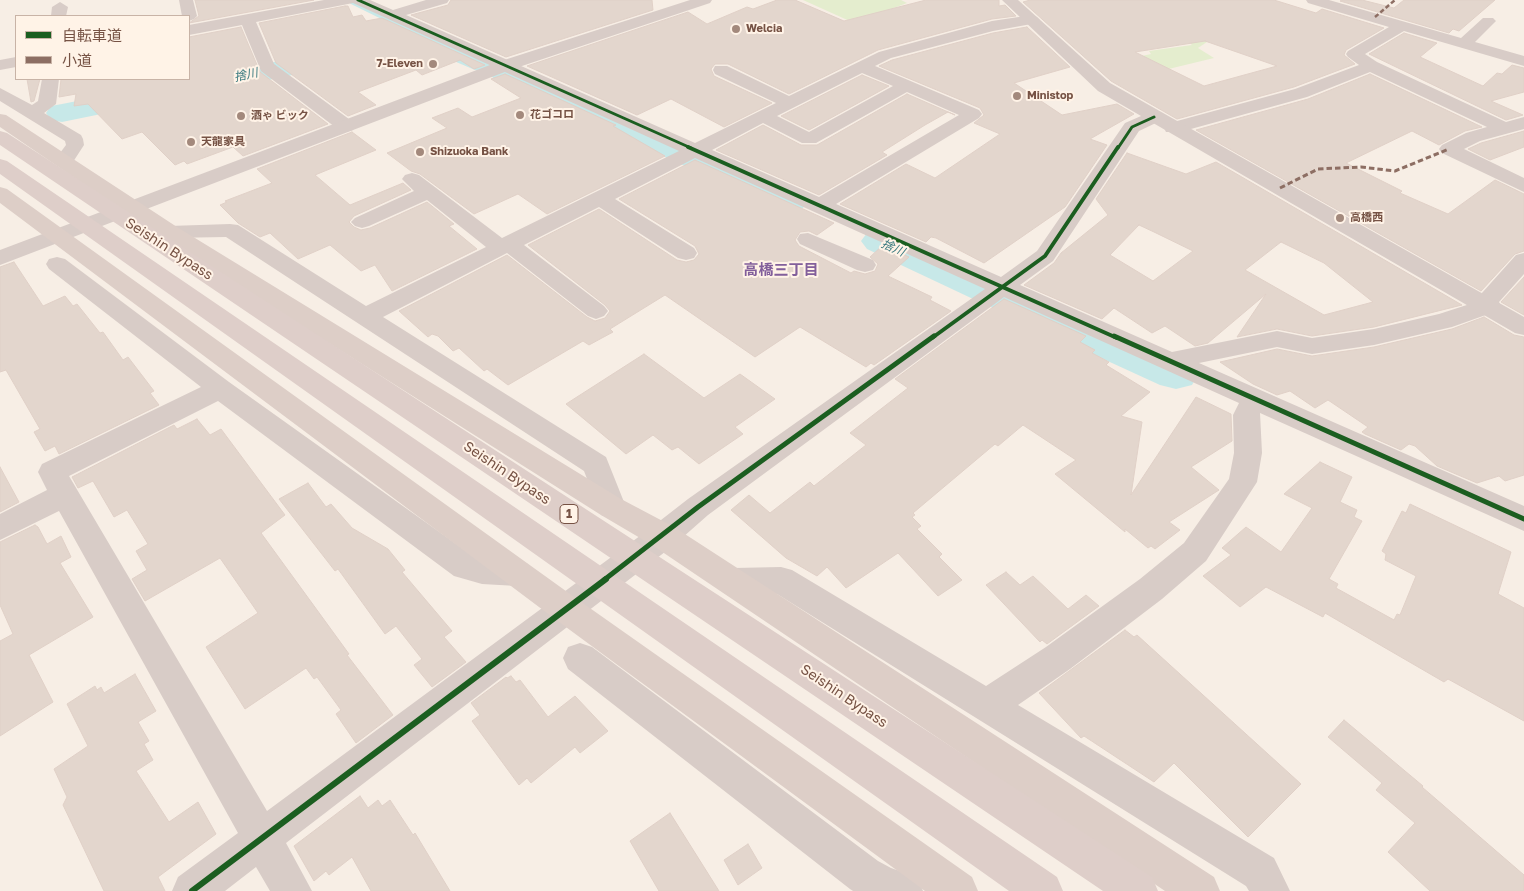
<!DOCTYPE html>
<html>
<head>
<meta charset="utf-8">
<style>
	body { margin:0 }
	#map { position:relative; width:1524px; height:891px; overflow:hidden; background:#f7eee5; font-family:"Golos Text","Noto Sans JP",sans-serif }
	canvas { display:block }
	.legend { position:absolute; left:15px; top:15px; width:175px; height:65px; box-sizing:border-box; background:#fff3e7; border:1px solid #c8b3a6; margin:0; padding:6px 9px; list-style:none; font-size:15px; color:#765244 }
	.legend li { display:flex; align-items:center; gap:10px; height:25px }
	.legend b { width:25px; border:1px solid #c8b3a6 }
</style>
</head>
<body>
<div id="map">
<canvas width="1524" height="891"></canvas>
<ul class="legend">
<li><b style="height:6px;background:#1b5e20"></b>自転車道</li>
<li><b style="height:6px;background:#8d6e63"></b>小道</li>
</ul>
</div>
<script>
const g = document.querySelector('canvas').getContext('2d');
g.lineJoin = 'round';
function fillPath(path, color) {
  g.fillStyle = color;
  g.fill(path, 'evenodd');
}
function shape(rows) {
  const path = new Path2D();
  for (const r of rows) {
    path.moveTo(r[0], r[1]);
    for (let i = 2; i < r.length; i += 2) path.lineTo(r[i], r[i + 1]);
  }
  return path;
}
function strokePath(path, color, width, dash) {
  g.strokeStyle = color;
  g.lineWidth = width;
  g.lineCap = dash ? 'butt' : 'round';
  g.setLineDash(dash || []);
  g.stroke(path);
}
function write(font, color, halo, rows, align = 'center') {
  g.font = font + ' "Golos Text","Noto Sans JP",sans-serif';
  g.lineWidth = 4;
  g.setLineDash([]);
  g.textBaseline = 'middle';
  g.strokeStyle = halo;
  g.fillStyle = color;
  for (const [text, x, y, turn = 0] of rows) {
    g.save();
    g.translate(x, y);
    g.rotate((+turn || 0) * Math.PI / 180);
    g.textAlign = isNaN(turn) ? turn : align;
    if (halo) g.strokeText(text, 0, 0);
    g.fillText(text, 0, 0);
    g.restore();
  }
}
fillPath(shape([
	[803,0,901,0,907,3,854,23],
	[1150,13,1222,32,1198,48,1214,58,1152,73,1137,57,1151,54,1149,51,1192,45]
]), '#e4edce');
strokePath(shape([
	[352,2,431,41]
]), '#c7e8e8', 4.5);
fillPath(shape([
	[431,33,495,58,498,66,504,64,514,67,690,144,692,147,704,150,803,192,808,200,803,208,790,211,777,208,494,79,489,73,491,71,485,73,475,70,428,50,410,51,62,122,51,120,46,113,51,106,62,104,410,35,431,33],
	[880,230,893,233,999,280,1003,287,1020,290,1192,363,1198,374,1192,385,1176,389,1160,385,992,308,987,301,971,298,867,249,861,241,867,233,880,230]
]), '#c7e8e8');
const building = shape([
	[195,0,314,0,189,23,199,16,195,0],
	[451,0,652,0,653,10,506,57,411,15,448,5,451,0],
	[777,0,795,0,844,21,926,0,999,0,999,6,1005,5,1016,16,992,19,878,50,789,94,728,64,715,64,711,69,714,76,772,103,724,127,671,99,637,115,527,66,688,12,707,24,747,7,753,9,777,0],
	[1030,0,1274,0,1316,13,1322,9,1384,28,1346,50,1344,55,1355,64,1294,87,1177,119,1111,81,1023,2,1030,0],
	[1205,41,1277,66,1204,86,1135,52,1205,41],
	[1342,0,1362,0,1394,8,1404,0,1495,0,1459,31,1453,29,1449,33,1340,1,1342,0],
	[345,6,348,6,353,17,362,15,366,21,382,18,485,65,474,69,460,60,422,75,416,70,358,92,376,105,348,116,276,63,259,23,345,6],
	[241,27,260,72,328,124,243,156,233,147,187,164,184,161,175,165,142,132,122,139,88,104,74,106,76,94,59,97,61,79,189,79,189,37,241,27],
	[1027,27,1070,67,1014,83,1062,115,1117,104,1134,114,1090,139,1107,145,1065,207,984,263,936,238,931,237,926,242,840,204,906,164,935,178,1000,134,974,123,984,115,980,108,879,66,892,60,993,33,1027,27],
	[1404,33,1437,43,1420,57,1483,86,1497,73,1502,74,1512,65,1524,68,1524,92,1491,101,1523,115,1506,120,1369,54,1404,33],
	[505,74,616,125,613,126,665,156,547,214,518,194,474,214,420,174,411,171,387,153,447,128,432,118,458,108,472,117,521,98,491,79,505,74],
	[1370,74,1482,127,1465,131,1439,145,1412,131,1346,163,1402,191,1400,193,1448,214,1495,180,1524,194,1524,251,1515,254,1481,291,1196,130,1308,99,1370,74],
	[862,75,889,86,809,130,781,116,862,75],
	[27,79,40,79,34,101,31,102,27,79],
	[907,94,955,115,948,112,925,125,882,152,887,155,819,195,716,150,763,125,801,145,817,145,907,94],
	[1524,131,1524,147,1490,160,1468,149,1481,143,1524,131],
	[352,132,376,150,315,175,350,205,403,183,411,190,354,216,349,222,354,227,361,230,370,228,427,202,454,224,449,226,477,249,392,291,375,265,361,271,330,245,298,259,270,233,260,237,238,223,220,205,227,202,225,201,272,183,257,169,352,132],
	[1127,153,1186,174,1216,162,1462,305,1374,327,1312,336,1277,329,1237,337,1266,294,1208,343,1195,346,1165,326,1152,333,1114,308,1102,319,1024,285,1054,263,1061,253,1108,215,1096,199,1127,153],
	[1139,225,1154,232,1193,251,1153,281,1110,255,1139,225],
	[1281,242,1324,263,1373,302,1324,315,1245,270,1281,242],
	[695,160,834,223,817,235,809,231,800,232,795,240,799,246,851,273,854,271,865,274,875,271,878,264,870,257,883,245,909,257,888,276,932,297,930,300,951,311,874,365,871,363,866,367,800,327,755,357,665,295,610,329,613,332,589,345,583,341,508,385,487,369,484,371,459,348,453,351,438,336,432,334,428,337,399,311,507,255,587,317,595,321,605,318,610,311,605,305,528,245,599,209,677,260,686,262,694,260,699,254,695,246,619,199,695,160],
	[14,262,43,306,65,296,73,306,77,304,100,333,103,332,123,360,128,357,154,391,150,393,159,405,59,454,55,446,45,451,34,432,40,429,6,370,0,372,0,267,14,262],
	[1524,277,1524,315,1501,302,1524,277],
	[1004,299,1086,336,1080,342,1095,350,1092,353,1109,362,1106,365,1150,392,1121,416,1142,422,1131,495,1196,397,1231,414,1232,441,1191,467,1219,490,1169,522,1180,530,1155,549,1151,546,1148,548,1125,529,1125,532,1055,474,1076,460,1023,425,998,446,995,444,913,513,915,515,912,517,921,526,917,529,942,554,939,557,962,580,938,596,898,553,846,588,827,567,817,576,786,558,731,510,749,495,770,513,810,482,814,486,866,445,850,433,908,388,895,379,1004,299],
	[1484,317,1514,335,1524,337,1524,475,1505,481,1499,476,1477,483,1437,466,1415,446,1409,444,1401,450,1365,434,1362,432,1368,427,1328,400,1315,408,1290,391,1277,395,1253,384,1220,362,1277,349,1312,356,1374,347,1452,329,1484,317],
	[644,354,704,398,740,374,775,399,735,427,743,434,699,464,678,447,672,450,653,435,626,454,566,404,644,354],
	[197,419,210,435,221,429,285,515,261,533,349,654,347,655,393,715,356,743,336,714,341,710,317,677,314,679,306,668,245,709,206,647,258,613,220,558,145,601,132,579,147,570,136,551,148,544,127,510,114,517,93,481,78,488,72,477,174,425,177,429,197,419],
	[1320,462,1352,477,1340,502,1357,510,1354,517,1362,521,1329,579,1338,584,1336,588,1394,620,1397,614,1400,615,1416,576,1385,560,1386,554,1382,551,1402,511,1406,513,1410,504,1511,552,1498,594,1524,608,1524,721,1448,679,1444,682,1325,613,1323,617,1266,587,1240,607,1203,576,1231,555,1222,548,1246,527,1281,552,1312,508,1284,494,1320,462],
	[0,467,19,502,0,512,0,467],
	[308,483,326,507,331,504,352,528,388,549,405,570,402,572,452,631,444,637,466,662,432,687,414,665,422,659,396,626,385,634,338,569,335,571,279,499,308,483],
	[35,525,38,527,47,544,61,536,71,557,60,563,93,617,29,655,53,702,0,736,0,641,13,634,0,605,0,542,35,525],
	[1006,572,1020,585,1033,576,1068,609,1086,595,1099,606,1047,644,1042,640,1040,642,986,585,1006,572],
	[1125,630,1134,637,1137,635,1301,784,1248,837,1174,763,1154,782,1084,736,1081,738,1039,693,1125,630],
	[135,674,156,711,138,722,149,741,144,744,153,760,136,771,169,822,198,802,216,834,158,877,165,891,104,891,63,805,67,797,54,769,88,746,67,704,95,686,97,690,101,687,104,693,135,674],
	[511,676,516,682,520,680,548,717,575,696,608,731,580,753,575,747,531,783,527,778,519,785,472,721,480,715,471,703,506,677,507,678,511,676],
	[1344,720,1423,786,1422,787,1524,875,1524,891,1430,891,1388,852,1415,823,1376,790,1382,783,1328,737,1344,720],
	[360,796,368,808,378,800,382,806,390,800,413,835,415,833,450,891,371,891,352,857,329,875,326,871,314,881,294,846,360,796],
	[670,813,719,891,659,891,630,841,670,813],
	[748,844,762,868,738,885,724,860,748,844]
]);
fillPath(building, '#e3d6cd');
strokePath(building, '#e0d0c7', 1);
fillPath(shape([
	[179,0,193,0,197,16,194,19,189,21,189,16,182,16,179,0],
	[324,0,370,0,393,10,426,0,449,0,447,3,406,15,695,143,776,103,715,74,713,70,715,66,727,66,789,96,879,52,992,21,1032,15,1037,17,1040,20,1037,23,993,31,891,58,875,66,979,110,982,114,979,118,836,204,1001,277,1037,251,1125,123,1148,113,1160,113,1163,117,1160,121,1139,131,1053,261,1020,285,1172,352,1277,331,1312,338,1374,329,1439,314,1473,303,1516,255,1524,253,1524,274,1499,302,1501,306,1497,311,1452,327,1374,345,1312,354,1277,347,1199,363,1524,506,1524,531,1260,413,1262,453,1257,482,1206,561,1162,599,1070,669,1018,705,1274,858,1290,891,1249,891,1246,886,777,594,734,596,723,592,718,582,723,572,734,568,781,567,792,570,986,686,1046,647,1140,579,1184,543,1229,479,1234,453,1233,415,1239,403,1004,297,708,515,674,545,286,843,312,891,270,891,256,867,225,891,172,891,178,877,238,833,59,511,0,540,0,514,47,490,38,472,42,464,201,387,49,269,46,264,49,259,57,257,65,259,229,382,473,556,517,560,528,564,533,573,528,582,517,586,482,584,454,576,218,401,69,476,267,811,652,527,688,499,985,289,695,158,615,199,694,248,697,253,694,258,686,260,678,258,599,207,524,245,604,306,608,311,604,316,596,319,588,316,507,253,383,317,606,457,626,507,621,515,611,519,601,515,584,471,226,237,169,238,161,237,158,232,161,227,169,226,230,224,238,225,366,306,486,247,427,200,369,226,362,228,355,226,351,222,355,218,414,191,402,179,405,175,412,173,419,175,502,238,679,151,353,3,256,22,274,64,353,122,355,126,353,130,346,132,339,130,261,71,242,25,189,35,189,25,324,0],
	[862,73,893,86,809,132,777,116,862,73],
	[907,92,959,115,819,197,712,150,763,123,802,143,816,143,907,92],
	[1306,0,1329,0,1461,38,1483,18,1493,18,1496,21,1475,42,1524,56,1524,66,1404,31,1365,54,1377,62,1506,122,1524,117,1524,129,1480,141,1464,149,1524,178,1524,192,1442,153,1439,149,1442,145,1466,133,1487,127,1370,72,1307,97,1180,132,1166,132,1164,128,1166,124,1295,89,1359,65,1348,57,1346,54,1348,51,1389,27,1308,3,1306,0],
	[60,2,68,7,66,16,51,16,52,7,60,2],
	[16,57,16,67,0,70,0,60,16,57],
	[42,79,59,79,56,104,44,113,81,135,83,139,84,145,71,165,57,165,54,161,66,145,65,141,0,101,0,88,32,105,38,101,42,79],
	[808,233,873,260,876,265,873,270,865,272,857,270,800,244,797,239,800,234,808,233],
	[580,643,592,647,878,861,891,868,917,877,923,891,853,891,850,889,568,669,563,658,568,647,580,643]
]), '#d8ccc7');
fillPath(shape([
	[690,0,712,0,710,3,510,70,0,265,0,250,498,62,690,0],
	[1002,0,1018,0,1110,83,1524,317,1524,335,1515,333,1098,91,1002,0]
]), '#d8ccc7');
fillPath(shape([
	[0,114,6,115,177,227,621,499,674,527,1214,877,1220,891,1165,891,652,545,601,515,161,237,0,127,0,114],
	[0,187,7,189,577,599,972,877,978,891,925,891,555,619,0,203,0,187]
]), '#ddcec7');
fillPath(shape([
	[0,131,7,133,1152,877,1158,891,1103,891,0,145,0,131],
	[0,159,7,161,1057,877,1063,891,1009,891,0,174,0,159]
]), '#decec9');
strokePath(shape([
	[1375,17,1395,0]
]), '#8d6e63', 2.5, [4.5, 2.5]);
strokePath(shape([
	[1280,188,1318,169,1361,167,1395,171,1449,149]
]), '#8d6e63', 3, [5.5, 3]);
strokePath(shape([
	[358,0,691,148],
	[1118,148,1132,127,1154,117]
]), '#1b5e20', 3);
strokePath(shape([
	[688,147,1117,338],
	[932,338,1045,256,1118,147]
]), '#1b5e20', 4);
strokePath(shape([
	[1114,336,1524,519],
	[604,580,698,507,934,336]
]), '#1b5e20', 5);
strokePath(shape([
	[192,891,606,579]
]), '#1b5e20', 6);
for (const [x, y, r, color] of [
	[736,29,5,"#a3897c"],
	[433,64,5,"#a3897c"],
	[1017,96,5,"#a3897c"],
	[520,115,5,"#a3897c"],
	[241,116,5,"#a3897c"],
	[191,142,5,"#a3897c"],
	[420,152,5,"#a3897c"],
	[1340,218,5,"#a3897c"]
]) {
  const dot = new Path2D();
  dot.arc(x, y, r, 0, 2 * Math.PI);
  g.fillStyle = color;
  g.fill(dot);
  strokePath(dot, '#fff3e7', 2);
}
write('bold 11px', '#765244', '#fff3e7', [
	["Welcia",746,29],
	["7-Eleven",423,64,"right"],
	["Ministop",1027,96],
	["花ゴコロ",530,115],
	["酒ゃ ビック",251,116],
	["天龍家具",201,142],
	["Shizuoka Bank",430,152],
	["高橋西",1350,218]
], 'left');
write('italic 12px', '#37787e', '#fff3e7', [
	["捨川",246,75,-12],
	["捨川",893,248,24]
]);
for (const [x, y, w] of [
	[569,514,18]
]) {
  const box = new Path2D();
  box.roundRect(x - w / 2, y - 9.5, w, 19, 4);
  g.fillStyle = '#fff3e7';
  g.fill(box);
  strokePath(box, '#765244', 1);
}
write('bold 12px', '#765244', null, [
	["1",569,514]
]);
write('14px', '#765244', '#fff3e7', [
	["Seishin Bypass",169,249,33],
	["Seishin Bypass",507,473,34],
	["Seishin Bypass",844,696,34]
]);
write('bold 15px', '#825f9b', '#fff3e7', [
	["高橋三丁目",781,270]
]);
</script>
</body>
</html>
